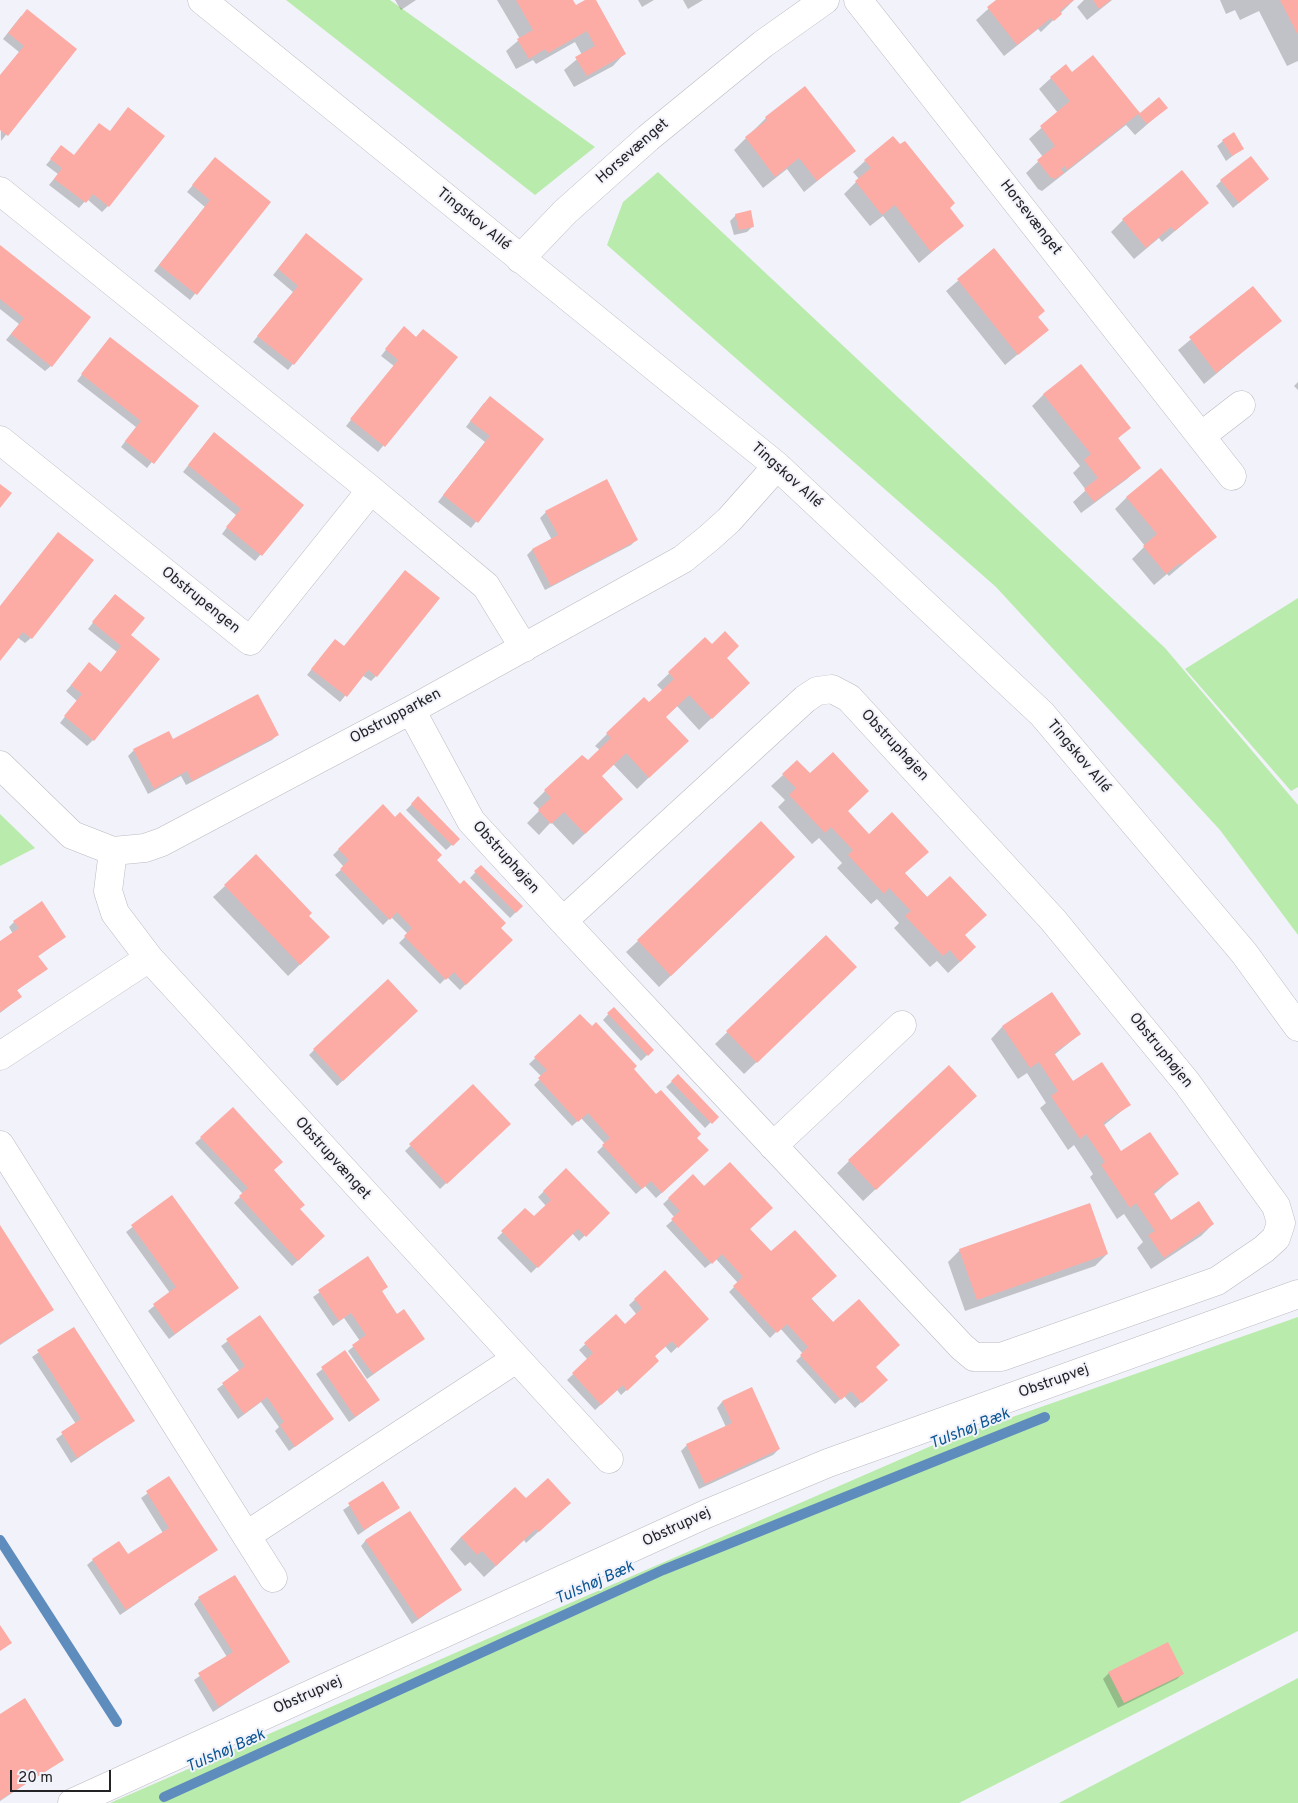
<!DOCTYPE html>
<html>
<head>
<meta charset="utf-8">
<style>
	body { margin:0 }
	#map { position:relative; width:1298px; height:1803px; overflow:hidden; background:#f2f2fa; font-family:Overpass,sans-serif }
	canvas { display:block }
	.scale { position:absolute; left:10px; top:1770px; width:101px; height:22px; box-sizing:border-box; border:2px solid #232326; border-top:0; padding-left:6px; font-size:15px; line-height:18px; white-space:nowrap; color:#232326; -webkit-text-stroke:4px #f2f2fa; paint-order:stroke }
</style>
</head>
<body>
<div id="map">
<canvas width="1298" height="1803"></canvas>
<div class="scale">20 m</div>
</div>
<script>
const g = document.querySelector('canvas').getContext('2d');
g.lineJoin = 'round';
function fillPath(path, color) {
  g.fillStyle = color;
  g.fill(path, 'evenodd');
}
function shape(rows) {
  const path = new Path2D();
  for (const r of rows) {
    path.moveTo(r[0], r[1]);
    for (let i = 2; i < r.length; i += 2) path.lineTo(r[i], r[i + 1]);
  }
  return path;
}
function strokePath(path, color, width, dash) {
  g.strokeStyle = color;
  g.lineWidth = width;
  g.lineCap = dash ? 'butt' : 'round';
  g.setLineDash(dash || []);
  g.stroke(path);
}
function write(font, color, halo, rows, align = 'center') {
  g.font = font + ' Overpass,sans-serif';
  g.lineWidth = 4;
  g.setLineDash([]);
  g.textBaseline = 'middle';
  g.strokeStyle = halo;
  g.fillStyle = color;
  for (const [text, x, y, turn = 0] of rows) {
    g.save();
    g.translate(x, y);
    g.rotate((+turn || 0) * Math.PI / 180);
    g.textAlign = isNaN(turn) ? turn : align;
    if (halo) g.strokeText(text, 0, 0);
    g.fillText(text, 0, 0);
    g.restore();
  }
}
fillPath(shape([
	[286,0,390,0,595,147,535,195],
	[658,172,1165,648,1298,805,1298,935,1220,830,996,587,607,245,623,202],
	[1298,598,1298,787,1291,791,1185,669],
	[0,814,35,848,0,866],
	[1298,1317,1298,1631,959,1803,110,1803,938,1443],
	[1298,1678,1298,1803,1059,1803]
]), '#b9ebac');
fillPath(shape([
	[395,0,416,0,401,10],
	[497,0,572,0,576,7,588,0,594,0,624,54,613,66,574,87,564,70,582,55,575,42,536,64,533,60,516,69,506,51,520,39],
	[638,0,654,0,642,7],
	[683,0,703,0,688,9],
	[998,0,1074,0,1041,32,1038,29,1004,56,976,20],
	[1084,0,1112,0,1087,20,1077,7],
	[1220,0,1298,0,1298,61,1287,66,1259,11,1240,20,1235,10,1226,14],
	[21,16,75,49,1,141,0,76,19,52,3,39],
	[1072,73,1139,114,1166,108,1135,135,1126,125,1042,191,1038,189,1026,173,1043,157,1029,139,1058,113,1039,89,1051,78],
	[805,88,854,151,804,192,787,169,763,188,734,150,766,118],
	[1223,141,1243,148,1226,161,1217,146],
	[61,147,108,206,102,212,87,199,79,208,49,185,58,174,46,165],
	[215,159,269,202,190,300,154,271,205,207,187,192],
	[865,161,948,208,962,226,919,263,883,216,870,226,844,194,859,179,853,172],
	[1267,179,1233,208,1216,186,1221,181],
	[1208,203,1162,242,1159,238,1134,259,1111,232,1123,220],
	[736,215,753,226,747,232,734,235,730,221],
	[301,241,361,279,288,370,253,342,293,292,273,275],
	[0,247,51,366,45,371,6,340,19,324,0,309],
	[994,250,1037,317,1047,330,1005,365,946,291],
	[1253,288,1280,321,1204,384,1178,350],
	[398,334,456,357,378,452,346,426,394,366,381,356],
	[105,344,197,406,147,468,121,447,136,427,77,381],
	[1298,382,1298,390,1294,386],
	[1044,394,1129,428,1117,439,1139,468,1127,479,1081,513,1073,502,1086,490,1073,473,1080,466,1032,406],
	[484,403,542,440,471,528,438,502,485,442,466,427],
	[209,439,302,505,255,561,222,534,236,515,183,472],
	[1127,497,1215,537,1169,576,1167,574,1154,585,1132,559,1145,546,1115,509],
	[546,512,637,539,631,545,545,590,527,555,532,550,552,540,540,518],
	[405,572,376,676,371,681,362,675,340,702,307,675,330,646,344,647],
	[110,601,130,635,93,740,87,746,60,723,77,701,66,691,84,670,100,673,117,652,88,629],
	[0,606,31,638,25,643,17,637,0,659],
	[705,639,736,695,699,730,677,706,665,717,675,752,637,789,613,764,600,777,609,811,573,845,551,822,539,835,527,823,540,810,533,803,545,791,587,762,600,750,595,746,607,734,649,704,663,691,657,685],
	[168,732,173,741,278,734,272,740,186,785,181,776,148,794,128,756,134,750],
	[783,775,847,812,964,936,963,959,948,973,937,961,930,967,894,928,899,923,877,899,871,904,837,868,842,863,819,838,812,844,778,807,785,800,771,786],
	[418,798,458,839,446,850,406,810],
	[383,806,511,940,460,990,447,977,440,984,399,943,408,934,391,917,383,925,335,875,344,867,333,855],
	[481,866,522,906,510,918,470,878],
	[782,869,659,987,626,952,638,941],
	[225,886,308,916,316,949,288,976,213,897],
	[14,922,65,937,37,957,46,969,16,991,21,997,0,1013,0,942,13,934,9,927],
	[826,937,844,979,744,1074,715,1044],
	[1052,994,1080,1034,1054,1055,1073,1083,1129,1105,1103,1126,1121,1152,1177,1174,1153,1195,1171,1221,1213,1224,1201,1236,1151,1269,1137,1248,1143,1242,1124,1214,1117,1219,1090,1177,1093,1174,1074,1145,1068,1150,1040,1108,1046,1103,1027,1073,1018,1079,991,1039,1002,1027],
	[614,1008,652,1050,641,1061,603,1020],
	[580,1016,695,1138,702,1156,656,1198,645,1186,636,1194,597,1152,605,1144,581,1118,572,1126,534,1085,542,1077,529,1064],
	[411,1017,337,1086,309,1055,314,1050],
	[678,1076,717,1116,705,1128,666,1087],
	[473,1086,509,1124,440,1189,405,1151],
	[963,1107,863,1201,837,1173,849,1161],
	[201,1138,273,1170,299,1210,324,1236,292,1266,234,1203,243,1194,195,1143],
	[566,1170,608,1213,579,1241,572,1233,531,1273,497,1238,525,1210,534,1218,546,1206,538,1197],
	[693,1176,748,1229,874,1367,880,1385,855,1408,844,1396,835,1404,796,1361,803,1354,780,1328,770,1338,729,1292,738,1283,716,1259,705,1268,666,1226,675,1218,663,1204],
	[172,1197,238,1287,169,1339,148,1311,170,1293,126,1232],
	[0,1227,53,1310,0,1345],
	[960,1250,1107,1254,1095,1266,965,1311,948,1262],
	[367,1258,387,1287,381,1292,396,1315,423,1339,367,1379,348,1351,360,1341,344,1318,333,1326,313,1297],
	[665,1272,702,1324,671,1353,665,1346,654,1357,652,1367,621,1395,617,1390,595,1410,567,1380,588,1360,579,1350,616,1316,625,1326,637,1315,629,1305],
	[260,1317,332,1419,289,1451,275,1431,279,1427,261,1402,238,1419,217,1389,240,1372,221,1346],
	[73,1328,133,1421,71,1463,56,1439,76,1424,32,1357],
	[345,1352,379,1400,349,1422,316,1374],
	[751,1389,779,1449,773,1455,699,1489,681,1451,687,1445,726,1427,717,1408,722,1402],
	[169,1478,216,1550,120,1615,87,1565,93,1560,128,1556,163,1533,141,1498],
	[382,1483,398,1507,358,1535,343,1510],
	[526,1500,558,1514,526,1543,524,1540,484,1577,470,1562,465,1566,450,1549,461,1537],
	[366,1540,460,1590,412,1624,361,1546],
	[199,1598,288,1662,213,1712,194,1680,227,1657,194,1604],
	[1109,1673,1182,1674,1177,1679,1118,1708,1103,1679],
	[0,1716,62,1760,0,1801]
]), '#0003');
strokePath(shape([
	[0,1540,117,1722],
	[164,1797,663,1570,1045,1417]
]), '#5d8cbd', 10);
fillPath(shape([
	[516,0,573,0,576,5,585,0,596,0,626,54,587,76,575,57,595,46,587,31,548,53,545,49,529,59,517,39,533,30],
	[996,0,1074,0,1060,11,1062,14,1054,21,1051,18,1017,45,987,7],
	[1093,0,1111,0,1099,9],
	[1280,0,1298,0,1298,35],
	[27,9,77,49,8,136,0,130,0,75,24,46,8,33],
	[1093,55,1140,113,1159,97,1168,108,1147,124,1138,114,1067,170,1065,166,1061,169,1064,173,1055,179,1050,177,1037,160,1055,146,1040,126,1070,101,1050,77,1066,64,1072,72],
	[805,86,856,151,817,181,799,158,775,177,745,137,767,120,765,117],
	[128,107,165,136,109,207,93,194,86,203,54,179,62,168,50,159,61,145,74,155,99,123,110,131],
	[1234,132,1244,149,1232,156,1222,140],
	[893,136,900,144,905,141,955,203,950,208,964,226,931,252,895,205,882,215,855,181,871,168,864,160],
	[1251,156,1269,179,1239,203,1220,180],
	[215,157,271,202,197,295,159,265,210,200,192,185],
	[1182,170,1209,203,1175,231,1171,227,1146,248,1122,219],
	[751,210,754,227,739,230,735,214],
	[306,233,363,279,294,365,257,336,298,286,278,269],
	[0,245,91,317,52,367,11,334,24,318,0,299],
	[994,248,1045,311,1038,317,1049,330,1018,355,957,279],
	[1253,286,1282,321,1216,373,1189,337],
	[404,326,416,337,423,329,458,357,385,447,350,419,398,360,385,349],
	[110,337,199,406,154,464,125,441,141,421,81,374],
	[1081,364,1131,428,1118,438,1141,468,1094,502,1084,489,1098,478,1084,460,1091,454,1043,394],
	[490,396,544,439,478,523,443,495,490,436,470,421],
	[214,432,304,505,262,556,226,527,241,509,188,465],
	[1161,468,1217,537,1181,565,1180,563,1166,574,1143,546,1157,534,1126,497],
	[607,479,638,540,551,586,532,549,558,535,545,511],
	[0,484,12,493,0,508],
	[58,532,94,560,32,639,23,632,0,661,0,606],
	[405,570,440,598,377,677,368,670,347,697,311,669,335,639,344,646],
	[115,594,145,618,131,635,160,659,94,741,64,716,82,694,71,685,89,662,101,672,121,646,92,622],
	[725,631,739,646,727,658,750,683,712,719,689,695,666,717,689,741,649,778,626,753,602,776,623,799,585,834,564,812,551,824,538,810,551,798,544,790,582,755,588,760,611,738,606,733,644,697,649,702,674,679,668,672,705,637,712,644],
	[258,694,279,735,192,781,187,771,154,789,133,749,169,731,173,739],
	[833,752,869,791,848,811,869,834,892,812,929,852,905,873,927,897,950,876,987,915,965,935,976,947,960,962,950,950,943,956,905,916,911,911,889,888,884,894,848,855,853,850,831,827,825,833,789,795,796,788,782,774,797,760,810,773],
	[418,796,460,839,453,846,411,804],
	[383,804,395,817,400,812,442,855,437,860,460,884,464,880,506,923,501,928,513,940,466,985,454,972,446,980,404,936,412,928,397,912,390,920,340,869,349,860,338,849],
	[761,821,795,857,671,976,637,940],
	[256,854,312,913,309,916,330,937,300,965,224,885],
	[481,865,523,906,516,913,474,871],
	[42,901,66,937,38,956,48,969,17,990,22,997,0,1012,0,941,19,928,13,921],
	[826,935,857,967,757,1063,726,1031],
	[388,979,418,1011,343,1081,313,1049],
	[1052,992,1081,1034,1054,1053,1073,1081,1102,1062,1131,1105,1103,1123,1121,1151,1150,1132,1179,1174,1153,1192,1171,1220,1199,1201,1214,1224,1164,1258,1148,1235,1155,1231,1136,1203,1130,1208,1101,1165,1105,1162,1086,1134,1080,1139,1051,1096,1058,1091,1039,1062,1030,1068,1002,1026],
	[614,1007,654,1050,648,1056,607,1013],
	[580,1014,592,1026,596,1022,637,1066,634,1069,656,1094,661,1090,701,1134,697,1138,709,1150,662,1193,651,1181,642,1189,602,1145,610,1138,588,1113,578,1122,538,1078,547,1070,534,1057],
	[949,1065,977,1096,876,1190,848,1160],
	[678,1074,719,1117,712,1124,671,1081],
	[473,1084,511,1124,447,1184,409,1144],
	[233,1107,283,1162,274,1170,305,1205,300,1209,325,1236,298,1261,239,1196,248,1188,200,1137],
	[730,1162,773,1208,750,1229,771,1251,795,1230,837,1276,811,1299,833,1322,859,1299,900,1345,876,1367,888,1380,862,1403,851,1391,841,1400,800,1355,808,1347,787,1324,777,1333,733,1286,743,1277,722,1254,712,1264,671,1219,680,1211,668,1198,693,1174,704,1186],
	[566,1168,610,1213,586,1237,578,1229,538,1268,501,1231,525,1208,534,1216,551,1200,543,1191],
	[172,1195,239,1288,175,1334,153,1304,176,1287,131,1225],
	[1090,1203,1108,1254,977,1300,959,1249],
	[0,1225,54,1310,0,1344],
	[368,1256,388,1287,382,1291,397,1314,404,1309,425,1339,373,1374,352,1345,366,1335,351,1313,339,1321,318,1290],
	[665,1270,709,1319,678,1348,672,1341,655,1356,659,1361,627,1391,623,1385,601,1405,572,1373,593,1353,584,1343,616,1314,625,1324,642,1308,634,1299],
	[260,1315,334,1419,295,1447,280,1425,284,1422,267,1397,244,1414,222,1383,245,1366,226,1339],
	[74,1327,135,1421,77,1458,61,1432,81,1419,37,1350],
	[345,1350,380,1400,355,1417,321,1367],
	[752,1387,780,1449,705,1484,686,1444,732,1423,722,1401],
	[169,1476,218,1550,126,1610,92,1559,119,1541,128,1554,169,1528,146,1491],
	[548,1478,571,1503,539,1532,536,1529,496,1566,482,1551,477,1555,461,1537,515,1487,526,1498],
	[383,1481,400,1508,364,1530,348,1503],
	[410,1511,462,1590,418,1619,365,1540],
	[235,1575,290,1662,219,1707,198,1673,233,1652,198,1597],
	[0,1625,12,1643,0,1651],
	[1168,1642,1184,1674,1124,1703,1108,1672],
	[25,1698,64,1760,0,1800,0,1714]
]), '#fdaba5');
const minor = shape([
	[202,0,777,466,1042,714,1244,953,1298,1027],
	[858,0,1232,476],
	[0,191,371,490,486,586,524,648],
	[520,259,565,212,648,138,763,44,825,0],
	[1201,436,1241,405],
	[0,440,250,641,371,490],
	[411,710,471,821,563,921,664,1029,962,1347,974,1357,1001,1357,1217,1281,1264,1249,1276,1238,1281,1223,1276,1206,1187,1083,1053,920,849,698,832,689,817,691,805,699,563,921],
	[0,765,72,835,113,851,145,848,162,842,411,710,683,559,709,538,729,520,777,466],
	[149,958,609,1459],
	[0,1056,149,958,115,913,108,891,113,851],
	[0,1145,273,1578],
	[773,1146,902,1025],
	[247,1535,516,1359],
	[72,1803,706,1514,828,1463,1298,1294]
]);
strokePath(minor, '#babac2', 29);
strokePath(minor, '#fff', 28);
write('15px', '#232326', '#f2f2fa', [
	["Horsevænget",633,152,-41],
	["Horsevænget",1030,218,52],
	["Tingskov Allé",473,220,39],
	["Tingskov Allé",786,476,42],
	["Obstrupengen",200,601,39],
	["Obstrupparken",396,717,-28],
	["Obstruphøjen",894,746,47],
	["Tingskov Allé",1078,757,50],
	["Obstruphøjen",505,858,48],
	["Obstruphøjen",1160,1051,51],
	["Obstrupvænget",332,1159,48],
	["Obstrupvej",1054,1382,-20],
	["Obstrupvej",677,1528,-25],
	["Obstrupvej",308,1696,-24]
]);
write('italic 16px', '#0b5593', '#f2f2fa', [
	["Tulshøj Bæk",970,1430,-22],
	["Tulshøj Bæk",595,1584,-24],
	["Tulshøj Bæk",226,1752,-24]
]);
</script>
</body>
</html>
